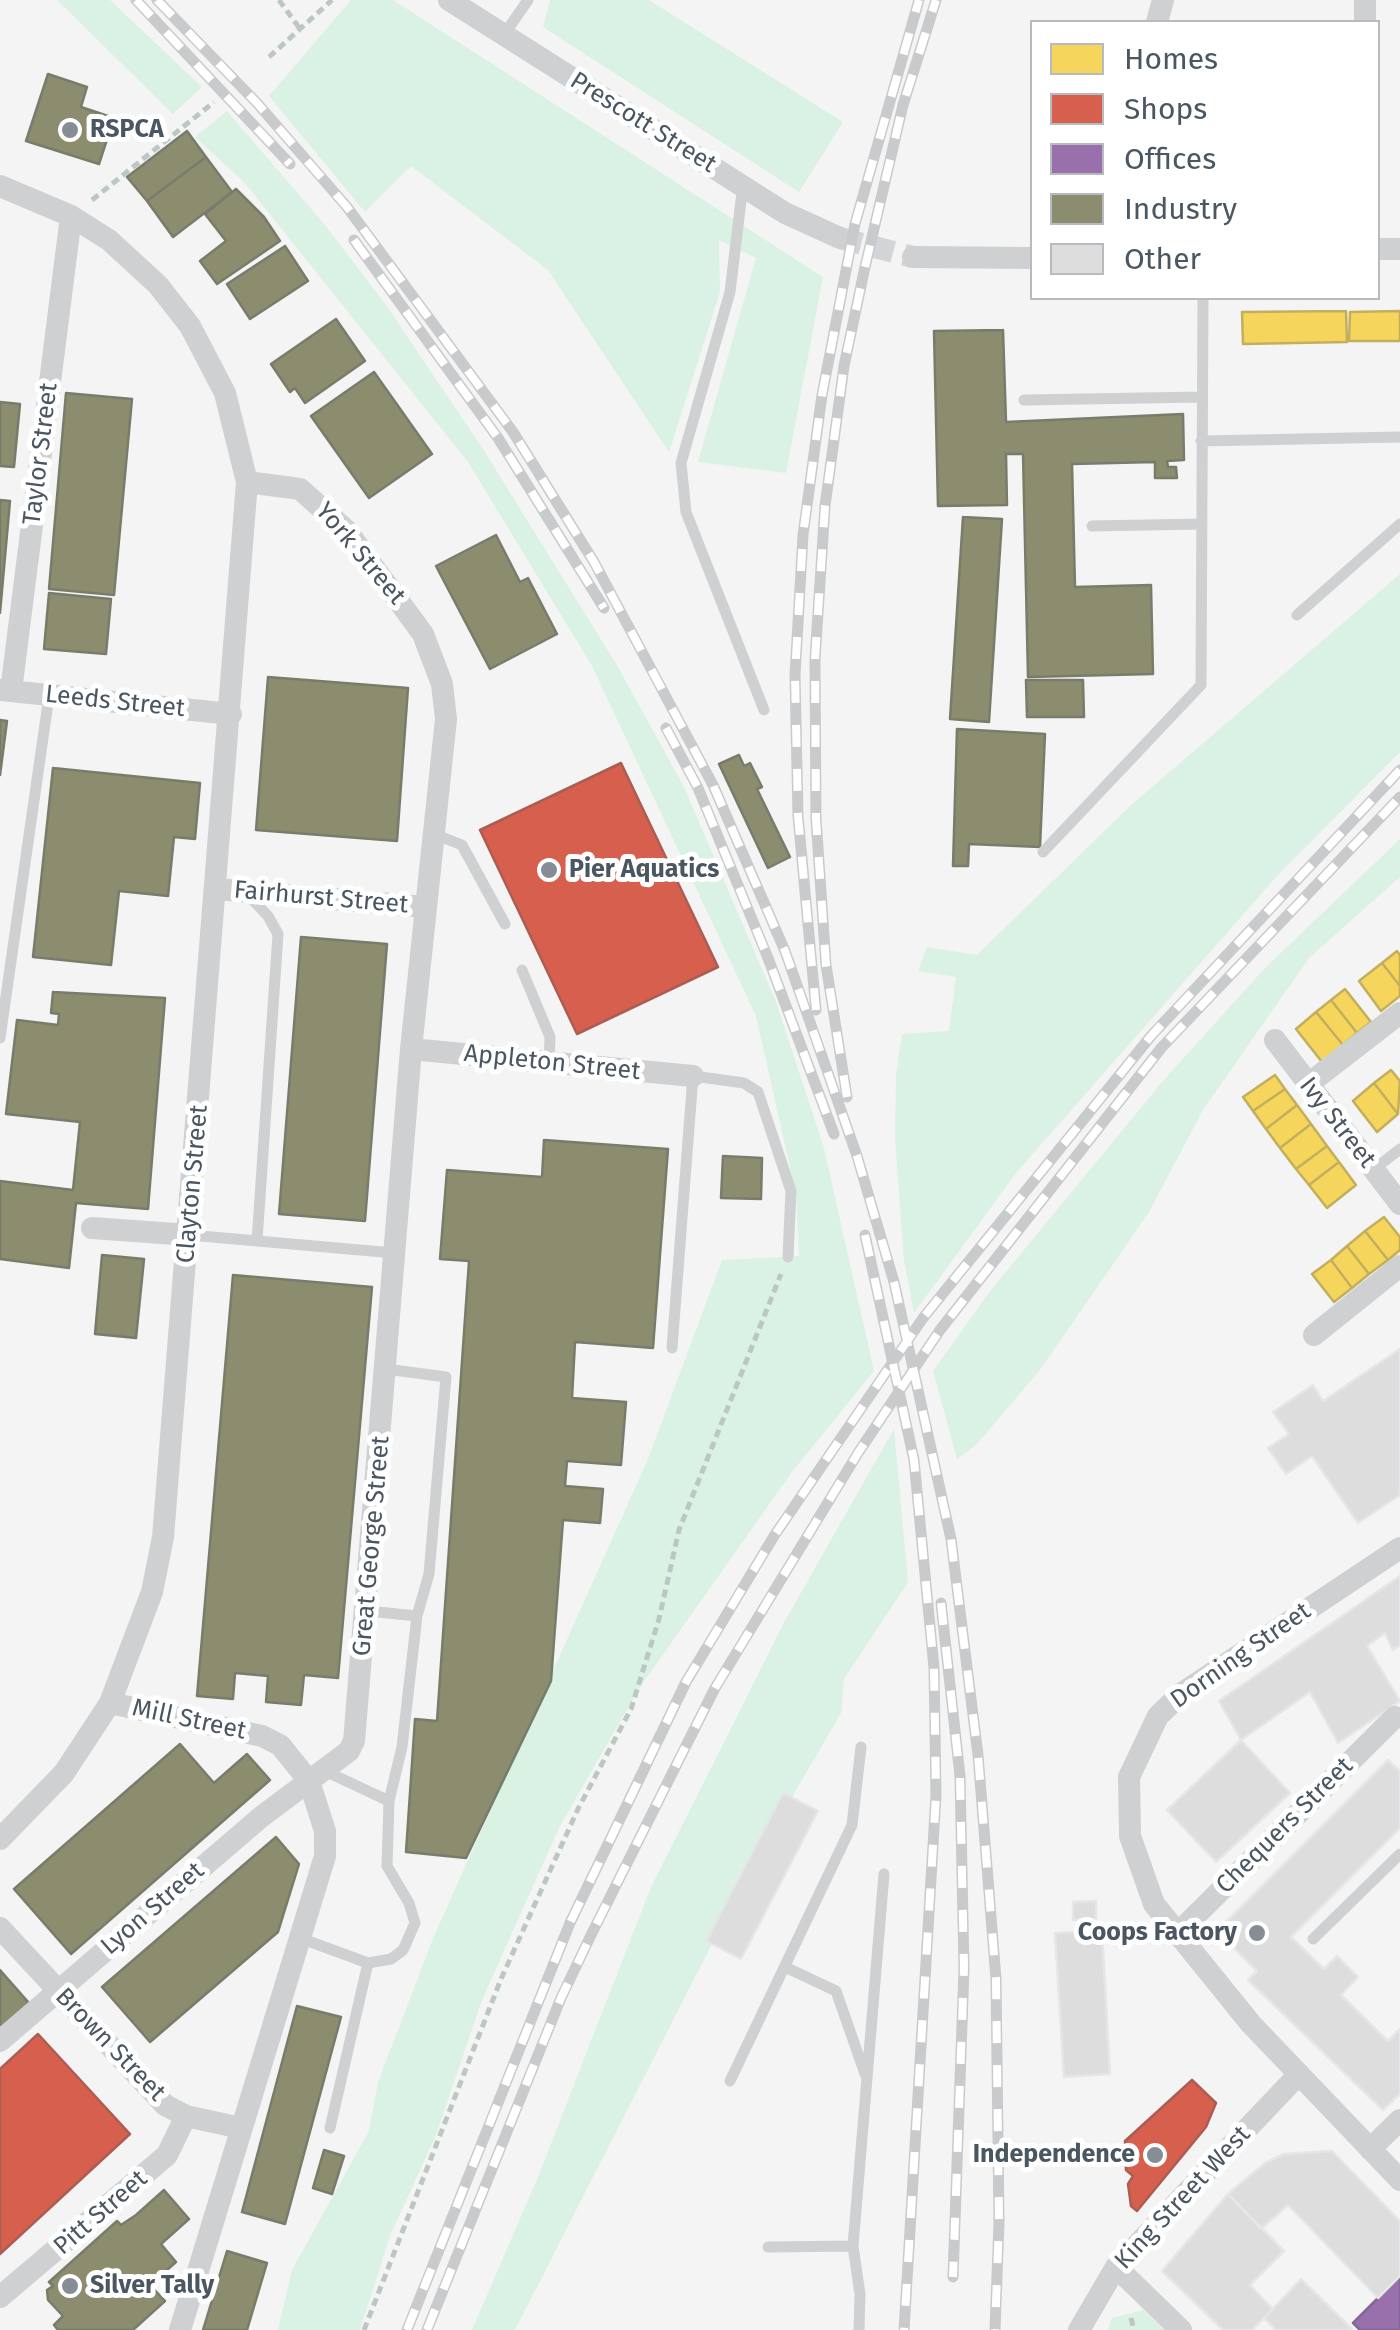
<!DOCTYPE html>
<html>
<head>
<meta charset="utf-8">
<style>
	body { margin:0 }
	#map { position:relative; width:1400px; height:2330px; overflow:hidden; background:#f4f4f4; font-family:"Fira Sans",sans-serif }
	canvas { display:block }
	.legend { position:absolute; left:1030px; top:20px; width:350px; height:280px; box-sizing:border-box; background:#fff; border:2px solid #b7bbc0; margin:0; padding:12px 18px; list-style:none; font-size:30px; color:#4a5661 }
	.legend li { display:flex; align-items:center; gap:20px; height:50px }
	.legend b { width:50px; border:2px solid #b7bbc0 }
</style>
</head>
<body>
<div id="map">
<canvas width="1400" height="2330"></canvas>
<ul class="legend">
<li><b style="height:28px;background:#f6d55c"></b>Homes</li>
<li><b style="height:28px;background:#d6604d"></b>Shops</li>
<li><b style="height:28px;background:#9970ab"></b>Offices</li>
<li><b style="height:28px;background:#8c8c6e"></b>Industry</li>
<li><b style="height:28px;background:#ddddde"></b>Other</li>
</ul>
</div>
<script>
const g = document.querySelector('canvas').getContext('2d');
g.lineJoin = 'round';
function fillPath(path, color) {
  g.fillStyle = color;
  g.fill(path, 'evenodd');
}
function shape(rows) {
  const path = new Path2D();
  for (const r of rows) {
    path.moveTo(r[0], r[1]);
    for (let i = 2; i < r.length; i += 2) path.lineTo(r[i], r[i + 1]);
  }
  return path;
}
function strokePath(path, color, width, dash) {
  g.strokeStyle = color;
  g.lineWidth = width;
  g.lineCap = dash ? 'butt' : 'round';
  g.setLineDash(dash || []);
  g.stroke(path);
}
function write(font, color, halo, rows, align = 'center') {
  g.font = font + ' "Fira Sans",sans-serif';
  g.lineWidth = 10;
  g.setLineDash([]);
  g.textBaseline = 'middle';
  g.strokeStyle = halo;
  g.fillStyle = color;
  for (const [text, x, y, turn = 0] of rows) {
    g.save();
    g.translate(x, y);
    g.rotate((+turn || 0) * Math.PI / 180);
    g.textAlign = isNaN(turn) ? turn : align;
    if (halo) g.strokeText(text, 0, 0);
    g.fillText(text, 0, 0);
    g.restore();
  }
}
fillPath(shape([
	[57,0,110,0,202,87,173,114],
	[351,0,393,0,823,277,786,473,698,462,756,258,719,240,720,292,669,452,548,270,411,166,365,212,269,96],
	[550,0,649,0,843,122,799,192,543,27],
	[227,111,325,225,386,305,483,449,618,667,684,787,776,1002,824,1148,874,1371,792,1472,640,1687,560,1826,482,2000,436,2135,390,2236,360,2330,278,2330,292,2270,369,2131,378,2082,434,1936,648,1459,722,1260,799,1256,796,1194,756,1016,592,666,468,462,244,182,195,137],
	[1400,574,1400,752,1277,876,1016,1173,914,1313,904,1261,895,1139,896,1075,902,1034,949,1031,956,977,918,971,927,947,977,955,1130,806],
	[1400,839,1400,877,1309,958,1203,1110,1149,1212,1040,1370,976,1445,957,1459,933,1371,991,1290,1162,1082,1265,968],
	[894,1429,908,1582,844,1679,841,1713,792,1797,783,1794,706,1940,712,1944,515,2330,472,2330,538,2177,651,1887,786,1619],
	[1143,2310,1165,2330,1108,2330,1112,2318]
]), '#d9f2e3');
const homes = shape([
	[1346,311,1347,342,1243,344,1242,312,1346,311],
	[1400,311,1400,341,1349,341,1350,312,1400,311],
	[1397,951,1400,955,1400,986,1382,963,1397,951],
	[1382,963,1400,986,1400,996,1381,1011,1359,981,1382,963],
	[1345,989,1371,1022,1357,1033,1331,1000,1345,989],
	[1331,1000,1357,1033,1343,1045,1316,1012,1331,1000],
	[1316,1012,1343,1045,1322,1062,1296,1029,1316,1012],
	[1391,1070,1400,1081,1398,1114,1374,1083,1391,1070],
	[1275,1075,1285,1089,1253,1111,1243,1097,1275,1075],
	[1374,1083,1398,1114,1377,1132,1353,1101,1374,1083],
	[1285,1089,1297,1105,1266,1129,1253,1111,1285,1089],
	[1297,1105,1311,1124,1280,1148,1266,1129,1297,1105],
	[1311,1124,1327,1146,1296,1169,1280,1148,1311,1124],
	[1327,1146,1339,1162,1309,1185,1296,1169,1327,1146],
	[1339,1162,1356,1185,1327,1208,1309,1185,1339,1162],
	[1384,1217,1400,1237,1400,1250,1388,1260,1365,1231,1384,1217],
	[1365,1231,1388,1260,1369,1274,1347,1246,1365,1231],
	[1347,1246,1369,1274,1352,1288,1331,1260,1347,1246],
	[1331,1260,1352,1288,1334,1302,1312,1274,1331,1260]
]);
fillPath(homes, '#f6d55c');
strokePath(homes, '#c2af5e', 2.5);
const shops = shape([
	[621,763,718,967,577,1034,480,830,621,763],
	[38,2034,130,2134,0,2254,0,2069,38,2034],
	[1192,2080,1216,2103,1206,2127,1137,2211,1131,2206,1128,2184,1133,2176,1126,2170,1125,2141,1192,2080]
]);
fillPath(shops, '#d6604d');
strokePath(shops, '#ac5d53', 2.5);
const offices = shape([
	[1400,2276,1400,2330,1360,2330,1353,2323,1400,2276]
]);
fillPath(offices, '#9970ab');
strokePath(offices, '#816895', 2.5);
const industry = shape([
	[48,74,87,87,81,107,114,118,99,164,26,141,48,74],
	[187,131,206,157,147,201,127,177,187,131],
	[206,157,232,192,173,237,147,201,206,157],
	[236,189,264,217,280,241,217,284,200,261,226,241,205,214,236,189],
	[285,246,308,281,250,319,227,284,285,246],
	[336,319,365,361,305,403,295,388,290,392,271,364,336,319],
	[1003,330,1006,422,1183,414,1184,460,1167,461,1168,467,1176,467,1177,478,1155,478,1155,462,1072,464,1075,587,1151,585,1153,674,1028,677,1023,454,1006,454,1007,505,938,506,934,331,1003,330],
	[374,372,432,454,369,498,311,416,374,372],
	[66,393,132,399,114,595,49,589,66,393],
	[0,402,20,404,14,467,0,466,0,402],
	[0,500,10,501,0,613,0,500],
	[963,517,1002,519,989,722,950,719,963,517],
	[496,535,520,582,528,578,557,634,490,669,436,566,496,535],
	[49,593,111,599,106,654,44,649,49,593],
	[268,677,408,688,397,841,256,830,268,677],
	[1026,680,1083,680,1084,717,1027,717,1026,680],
	[0,720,7,721,0,775,0,720],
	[957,729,1045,734,1040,847,969,844,968,866,953,866,957,729],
	[739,755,744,766,750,763,762,787,757,789,790,857,768,868,719,764,739,755],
	[53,768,200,783,195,839,174,837,168,896,119,891,111,965,33,957,53,768],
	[301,937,387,944,365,1221,279,1214,301,937],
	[53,992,165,998,148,1209,76,1203,69,1268,0,1259,0,1181,73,1190,80,1122,6,1114,17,1020,58,1025,59,1014,51,1013,53,992],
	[544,1140,668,1149,653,1348,575,1342,572,1398,626,1402,621,1465,567,1461,565,1486,603,1489,600,1523,563,1520,551,1681,466,1858,406,1852,415,1719,437,1721,469,1261,440,1259,447,1170,542,1177,544,1140],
	[723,1156,762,1158,761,1199,721,1198,723,1156],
	[102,1255,144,1259,136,1338,95,1334,102,1255],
	[233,1275,372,1287,338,1678,304,1675,301,1705,266,1702,268,1676,235,1673,233,1699,197,1696,233,1275],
	[180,1744,214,1783,247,1754,270,1780,71,1954,14,1889,180,1744],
	[276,1837,299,1864,278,1932,150,2042,102,1987,276,1837],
	[0,1970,29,2003,0,2028,0,1970],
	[297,2006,341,2017,285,2224,242,2212,297,2006],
	[324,2150,344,2156,332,2194,313,2188,324,2150],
	[164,2190,189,2219,161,2244,176,2262,150,2285,165,2301,133,2330,58,2330,54,2325,63,2316,48,2300,47,2290,53,2286,49,2282,117,2221,121,2225,136,2215,164,2190],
	[227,2251,267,2263,247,2330,203,2330,227,2251]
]);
fillPath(industry, '#8c8c6e');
strokePath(industry, '#787c6a', 2.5);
const building = shape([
	[1400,1349,1400,1495,1358,1523,1312,1456,1286,1474,1268,1448,1289,1434,1273,1412,1313,1385,1323,1401,1400,1349],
	[1400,1576,1400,1645,1393,1650,1385,1633,1367,1646,1400,1701,1338,1743,1310,1692,1241,1740,1219,1701,1400,1576],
	[1241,1740,1290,1793,1216,1862,1167,1810,1241,1740],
	[1388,1760,1400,1771,1400,1828,1291,1937,1324,1969,1337,1956,1358,1977,1341,1995,1388,2041,1400,2029,1400,2094,1383,2110,1248,1980,1257,1971,1217,1931,1388,1760],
	[783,1793,818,1811,741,1959,706,1941,783,1793],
	[1096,1901,1096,1919,1073,1920,1073,1902,1096,1901],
	[1102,1931,1110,2074,1064,2077,1055,1933,1102,1931],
	[1332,2151,1400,2221,1400,2276,1378,2298,1288,2205,1261,2229,1228,2194,1265,2163,1284,2154,1332,2151],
	[1228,2194,1284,2251,1250,2285,1273,2309,1252,2330,1223,2330,1162,2271,1228,2194],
	[1301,2279,1352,2329,1351,2330,1276,2330,1264,2318,1301,2279]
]);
fillPath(building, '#ddddde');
strokePath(building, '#e5e6e7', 2.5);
strokePath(shape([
	[840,238,913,257]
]), '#d2d4d7', 22, [22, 11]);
strokePath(shape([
	[279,0,300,29],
	[269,57,332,0],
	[92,200,214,102],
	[1131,2318,1134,2330],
	[364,2330,501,1979,578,1809,631,1709,659,1619,679,1530,781,1274]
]), '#bcc7c4', 5, [8, 5]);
strokePath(shape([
	[503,36,528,0],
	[743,184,730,292,681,463,686,512,764,710],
	[1024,400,1202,397],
	[1201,441,1400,437],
	[1092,526,1201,524],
	[1297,615,1400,524],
	[434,834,462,845,505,924],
	[1043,852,1201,685,1203,298],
	[247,894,268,916,278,934,257,1241],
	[522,970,550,1037,549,1063],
	[0,1038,49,696],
	[1373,1170,1400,1149],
	[189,1235,394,1253],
	[672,1348,693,1076,744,1083,758,1092,791,1191,788,1257],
	[386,1369,446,1377,429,1574,417,1616],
	[325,1771,389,1801,402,1747,417,1616,368,1611],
	[300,1938,368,1963,391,1959,403,1950,415,1923,409,1903,387,1866,389,1801],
	[1313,1939,1400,1854],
	[785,1967,836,1991,865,2074],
	[730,2081,852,1825,861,1747],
	[330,2128,368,1963],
	[768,2247,853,2246],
	[859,2330,860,2294,853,2246,884,1874]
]), '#ced0d2', 11);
strokePath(shape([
	[449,0,785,213,840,238],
	[1365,0,1365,22],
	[1157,22,1163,0],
	[0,186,71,216,109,240,158,285,190,326,225,393,247,482,300,489,347,531,423,634,442,684,446,719,411,1049,354,1741,349,1751,261,1817,0,2041],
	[1378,249,1400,249],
	[913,257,1032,258],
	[0,690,231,714],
	[11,691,71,216],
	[217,889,425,907],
	[1275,1040,1400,1204],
	[411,1049,693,1076],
	[1307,1085,1400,1013],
	[92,1228,189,1235],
	[1314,1335,1400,1266],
	[1400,1548,1181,1694,1158,1716,1129,1777,1130,1836,1154,1904,1251,2024,1400,2180],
	[110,1703,262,1736,280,1745,309,1781,325,1831,325,1856,180,2330],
	[0,1839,64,1773,110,1703,152,1592,163,1537,247,482],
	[0,1928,165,2105,186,2116,241,2128],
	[1176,1935,1395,1717],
	[1370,2149,1400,2120],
	[1116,2267,1181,2330],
	[0,2297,167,2155,186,2116],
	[1079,2330,1116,2267,1299,2074]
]), '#ced0d2', 22);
const rail = shape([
	[136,0,290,164],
	[157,0,257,103,347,207,513,432,594,562,713,785,785,951,857,1156,894,1282,951,1539,978,1755,996,1979,999,2222,995,2330],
	[354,240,498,438,604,608],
	[666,728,698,788,768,958,834,1134],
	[816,1010,798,816,795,675,803,535,822,395,855,224,919,0],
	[847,1097,826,965,816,819,815,659,825,506,844,366,865,267,903,105,936,0],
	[865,1235,914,1460,934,1668,936,1795,904,2330],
	[941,1603,960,1776,964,1968,953,2277],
	[407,2330,570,1923,686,1682,774,1536,923,1318,1151,1036,1400,770],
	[427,2330,561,1998,592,1933,715,1688,858,1453,940,1330,1162,1047,1400,797]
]);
strokePath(rail, '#c9cacc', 11);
strokePath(rail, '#fff', 8, [22]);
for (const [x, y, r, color] of [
	[70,130,10,"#868d94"],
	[549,870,10,"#868d94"],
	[1257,1933,10,"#868d94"],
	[1155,2155,10,"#868d94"],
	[70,2286,10,"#868d94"]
]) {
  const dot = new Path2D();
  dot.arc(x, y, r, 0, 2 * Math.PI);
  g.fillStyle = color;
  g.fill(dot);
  strokePath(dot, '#fff', 4);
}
write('25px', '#4a5661', '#fff', [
	["Prescott Street",643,123,32],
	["Taylor Street",41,454,-83],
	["York Street",360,554,50],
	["Leeds Street",115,702,6],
	["Fairhurst Street",321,898,5],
	["Appleton Street",552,1063,6],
	["Ivy Street",1337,1123,52],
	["Clayton Street",193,1184,-85],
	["Great George Street",372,1546,-85],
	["Dorning Street",1241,1656,-35],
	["Mill Street",189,1720,12],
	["Chequers Street",1285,1826,-45],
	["Lyon Street",153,1909,-41],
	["Brown Street",110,2045,46],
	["King Street West",1183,2198,-47],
	["Pitt Street",101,2213,-41]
]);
write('bold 25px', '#4a5661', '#fff', [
	["RSPCA",90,130],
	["Pier Aquatics",569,870],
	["Coops Factory",1237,1933,"right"],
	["Independence",1135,2155,"right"],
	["Silver Tally",90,2286]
], 'left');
</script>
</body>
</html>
